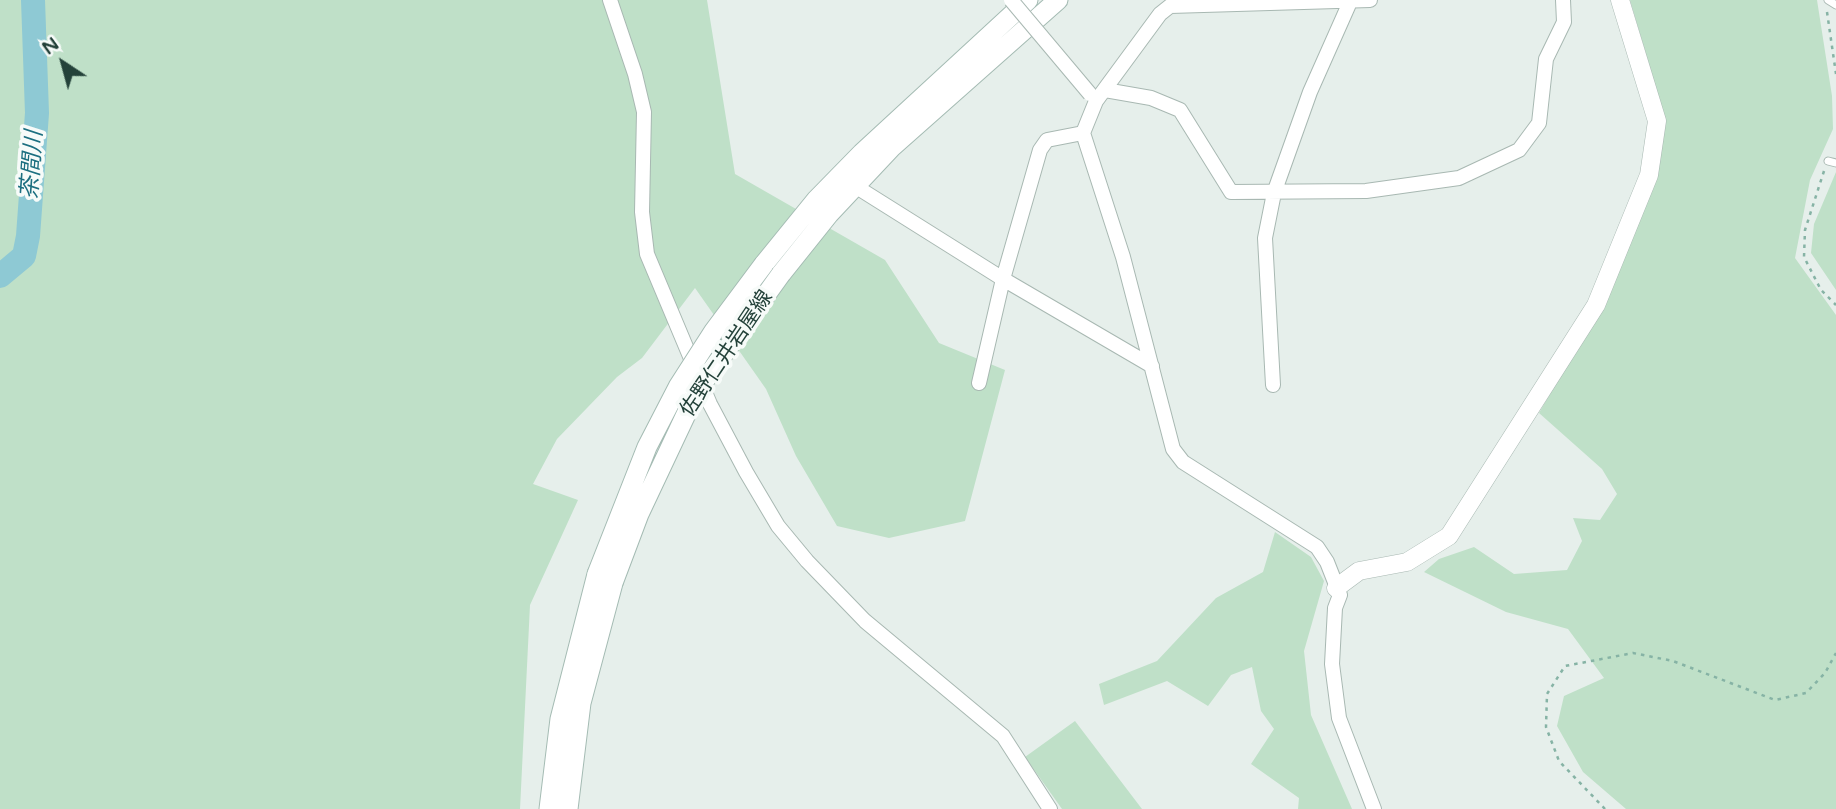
<!DOCTYPE html>
<html>
<head>
<meta charset="utf-8">
<style>
	body { margin:0 }
	#map { position:relative; width:1836px; height:809px; overflow:hidden; background:#e6efeb; font-family:"Varela Round",sans-serif }
	canvas { display:block }
	.north { position:absolute; left:28px; top:28px; width:70px; height:70px; -webkit-text-stroke:5px #f7fbf9; paint-order:stroke; rotate:324deg; font-size:19px; font-weight:700; line-height:28px; text-align:center; color:#24423a }
	.north::after { content:''; display:block; margin:auto; width:24px; height:32px; background:#24423a; clip-path:polygon(50% 0,100% 100%,50% 72%,0 100%) }
</style>
</head>
<body>
<div id="map">
<canvas width="1836" height="809"></canvas>
<div class="north">N</div>
</div>
<script>
const g = document.querySelector('canvas').getContext('2d');
g.lineJoin = 'round';
function fillPath(path, color) {
  g.fillStyle = color;
  g.fill(path, 'evenodd');
}
function shape(rows) {
  const path = new Path2D();
  for (const r of rows) {
    path.moveTo(r[0], r[1]);
    for (let i = 2; i < r.length; i += 2) path.lineTo(r[i], r[i + 1]);
  }
  return path;
}
function strokePath(path, color, width, dash) {
  g.strokeStyle = color;
  g.lineWidth = width;
  g.lineCap = dash ? 'butt' : 'round';
  g.setLineDash(dash || []);
  g.stroke(path);
}
function write(font, color, halo, rows, align = 'center') {
  g.font = font + ' "Varela Round","Noto Sans JP",sans-serif';
  g.lineWidth = 7;
  g.setLineDash([]);
  g.textBaseline = 'middle';
  g.strokeStyle = halo;
  g.fillStyle = color;
  for (const [text, x, y, turn = 0] of rows) {
    g.save();
    g.translate(x, y);
    g.rotate((+turn || 0) * Math.PI / 180);
    g.textAlign = isNaN(turn) ? turn : align;
    if (halo) g.strokeText(text, 0, 0);
    g.fillText(text, 0, 0);
    g.restore();
  }
}
fillPath(shape([
	[0,0,707,0,735,174,885,260,939,343,1005,370,965,521,889,538,837,526,796,456,766,389,695,288,642,358,617,377,557,439,533,484,578,500,530,605,520,809,0,809],
	[1630,0,1817,0,1832,96,1833,129,1810,180,1795,258,1836,315,1836,809,1626,809,1583,772,1557,726,1564,696,1604,678,1568,629,1506,612,1424,572,1439,559,1474,547,1514,574,1567,570,1582,541,1573,518,1600,520,1617,494,1602,469,1539,413,1616,279,1664,115],
	[1836,172,1836,290,1811,253,1814,224],
	[1275,532,1311,557,1324,581,1304,651,1311,715,1352,809,1298,809,1299,798,1251,764,1274,729,1261,711,1252,667,1231,675,1208,706,1167,681,1104,705,1099,684,1157,661,1216,598,1263,572],
	[1075,721,1142,809,1062,809,1025,757]
]), '#bfe0c8');
strokePath(shape([
	[0,276,24,256,28,236,37,113,33,0]
]), '#8ec9d4', 24);
const service = shape([
	[1828,0,1836,5],
	[1828,161,1836,163]
]);
const minor = shape([
	[610,0,635,74,644,112,642,212,647,254,710,404,746,472,778,526,807,561,865,621,1003,736,1050,809],
	[1370,0,1170,6,1160,14,1096,101,1083,133,1123,257,1173,449,1183,462,1317,547,1327,562,1340,595,1335,608,1332,664,1339,718,1374,809],
	[1105,90,1151,98,1180,110,1231,192,1366,191,1459,178,1519,150,1539,123,1546,59,1564,22,1563,0],
	[855,186,1003,279,1152,366],
	[979,383,1003,279,1040,150,1047,140,1083,133],
	[1273,385,1265,238,1274,193,1310,92,1350,2]
]);
const tertiary = shape([
	[1336,588,1359,571,1407,562,1449,536,1596,305,1649,175,1657,121,1620,0]
]);
const secondary = shape([
	[764,264,816,200,862,153,1028,0],
	[781,274,829,214,891,148,1058,0],
	[549,809,560,719,597,574],
	[568,809,581,703,613,583]
]);
strokePath(service, '#a8b8b2', 9);
strokePath(minor, '#a8b8b2', 16);
strokePath(tertiary, '#a8b8b2', 19);
strokePath(secondary, '#a4bbb3', 21);
strokePath(shape([
	[1827,12,1836,74],
	[1824,171,1805,230,1804,257,1821,290,1836,305],
	[1605,809,1559,761,1546,727,1547,694,1565,666,1633,653,1673,661,1775,700,1806,693,1825,673,1836,653]
]), '#86b3a5', 2.5, [3.5, 5]);
strokePath(service, '#fff', 7);
strokePath(minor, '#fff', 14);
strokePath(tertiary, '#fff', 18);
strokePath(secondary, '#fff', 19);
const minorBridge = shape([
	[1011,0,1090,94]
]);
const secondaryBridge = shape([
	[597,574,647,447,678,387,714,331,764,264],
	[613,583,639,514,697,391,781,274]
]);
strokePath(minorBridge, '#a8b8b2', 16, []);
strokePath(secondaryBridge, '#a4bbb3', 21, []);
strokePath(minorBridge, '#fff', 14);
strokePath(secondaryBridge, '#fff', 19);
write('21px', '#24423a', '#f7fbf9', [
	["佐野仁井岩屋線",727,354,-56]
]);
write('italic 23px', '#1c6f80', '#f7fbf9', [
	["茶間川",33,165,-86]
]);
</script>
</body>
</html>
